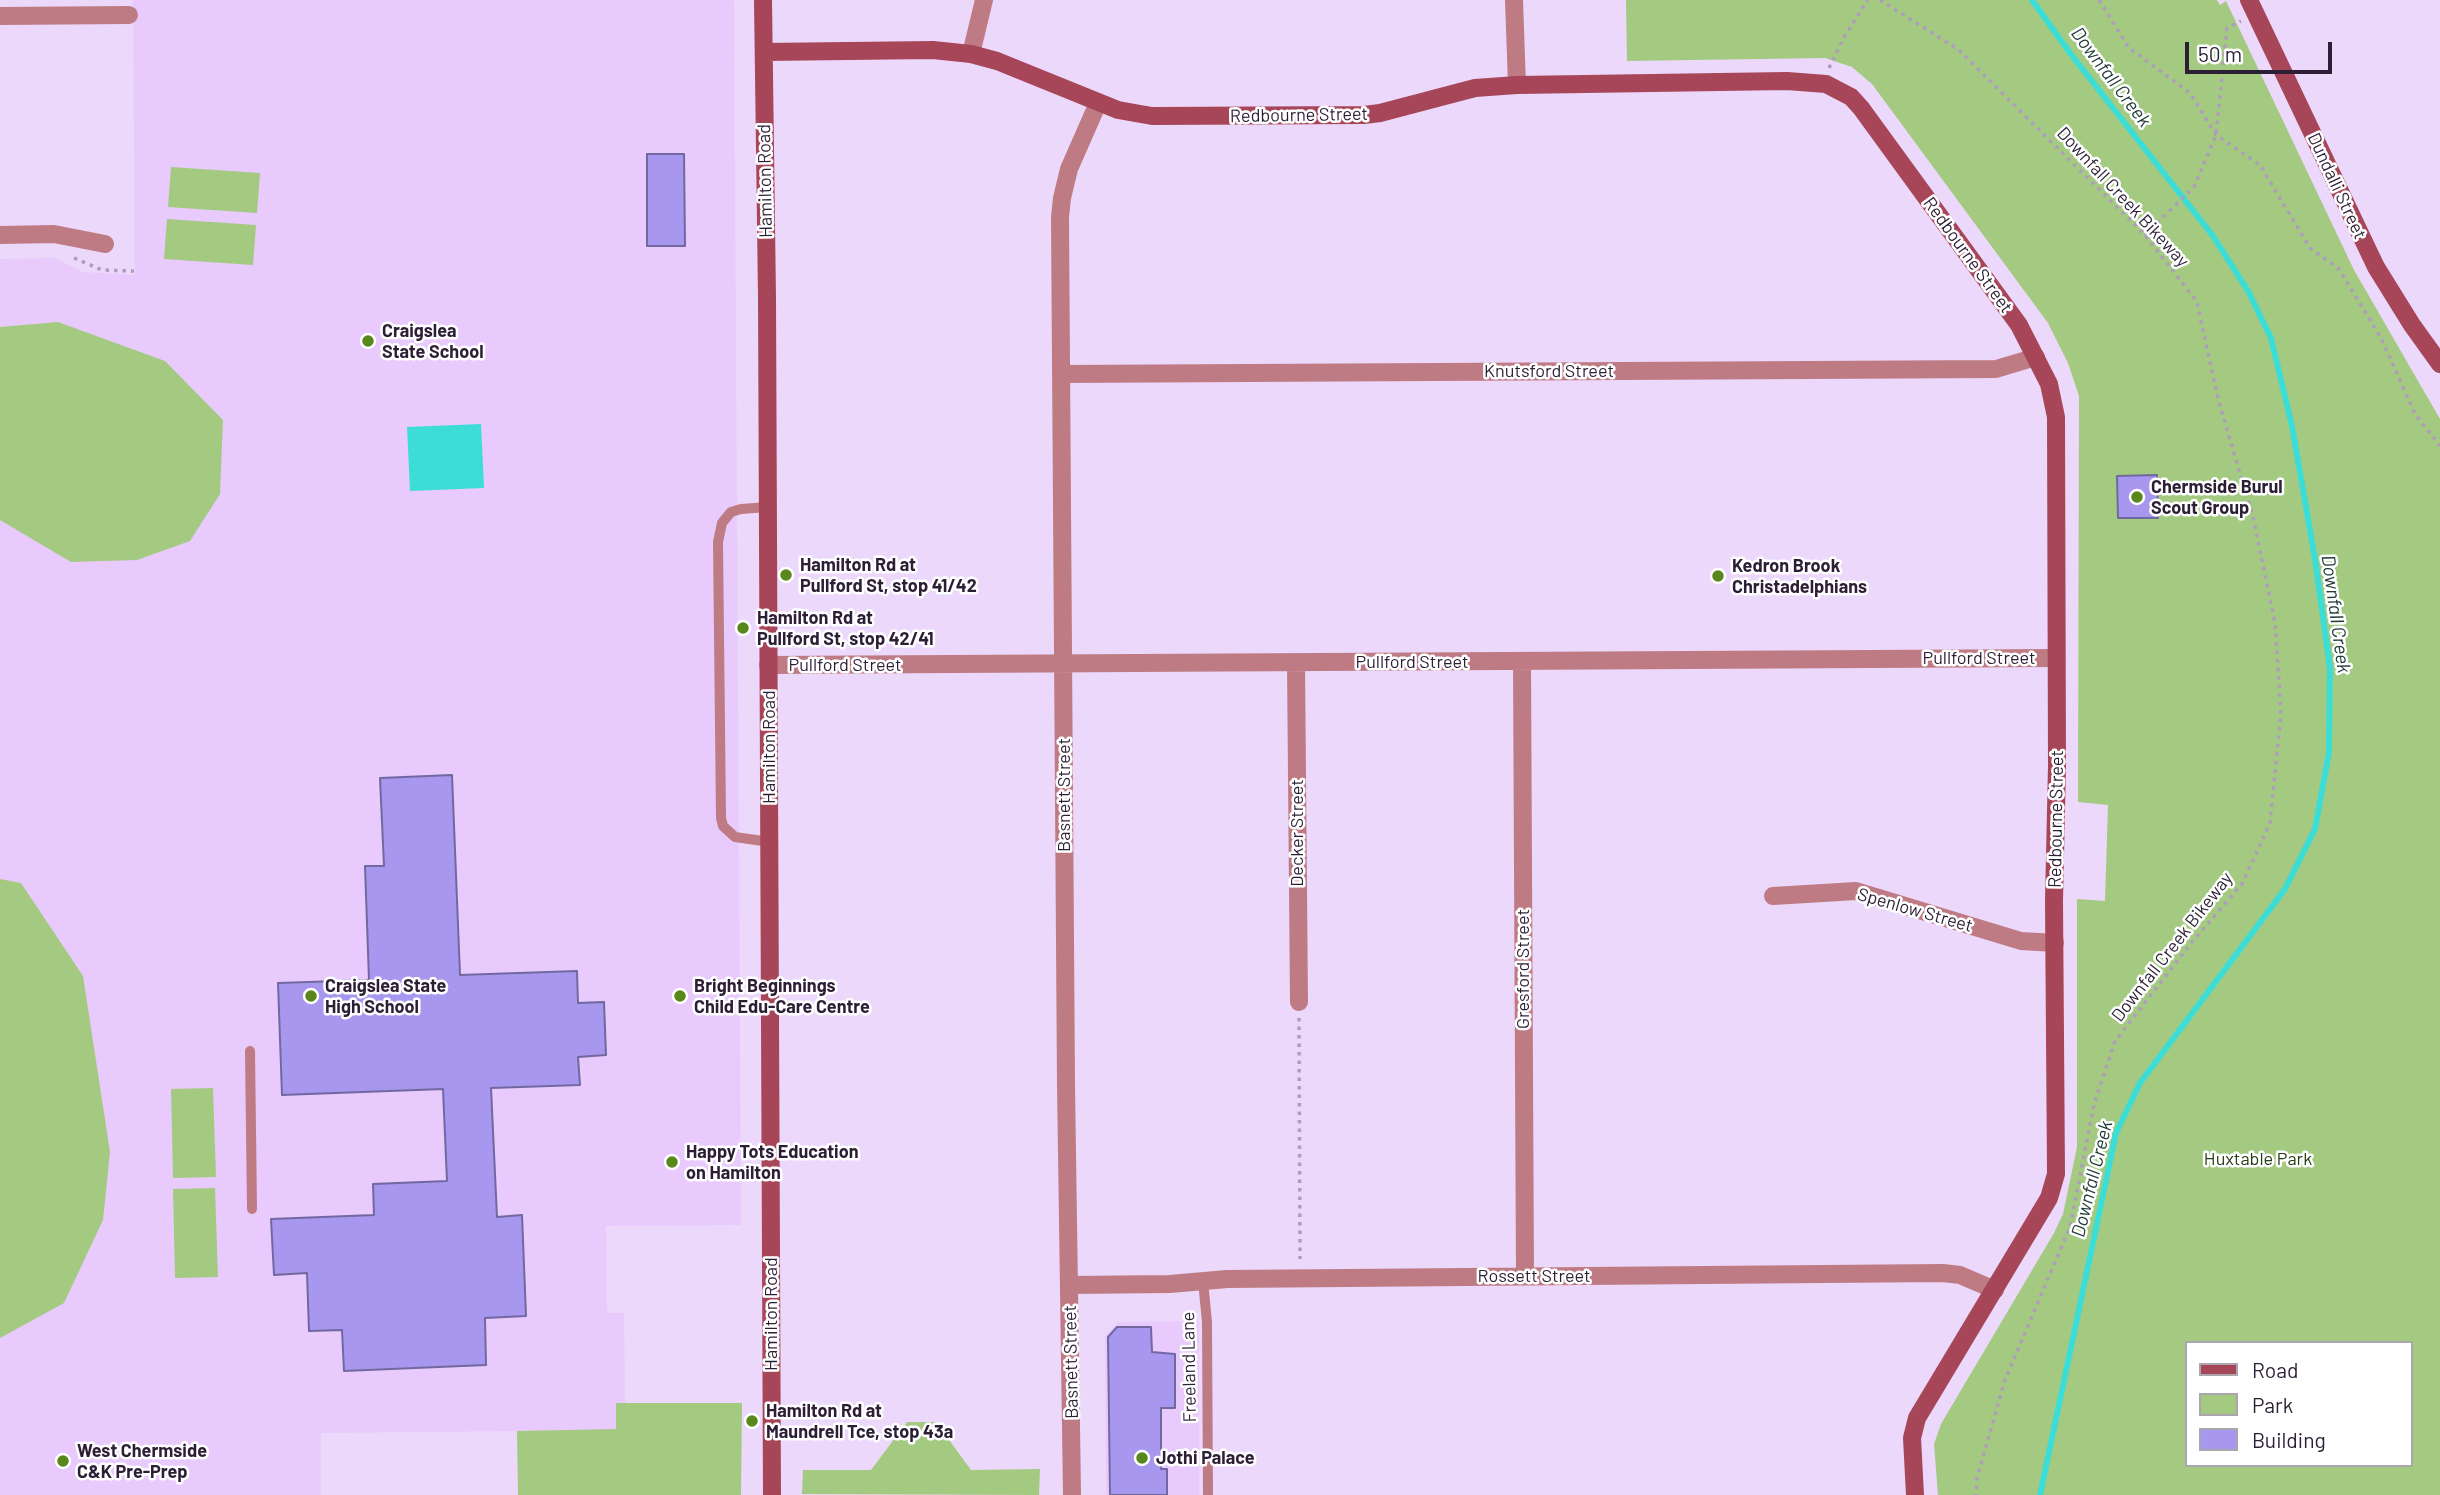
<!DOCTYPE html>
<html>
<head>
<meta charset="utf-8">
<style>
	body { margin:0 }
	#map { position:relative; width:2440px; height:1495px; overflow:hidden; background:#ecd8fb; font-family:Barlow,sans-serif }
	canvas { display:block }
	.legend { position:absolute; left:2185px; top:1341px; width:228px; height:126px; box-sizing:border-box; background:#fff; border:2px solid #aba5ae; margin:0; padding:9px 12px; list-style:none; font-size:21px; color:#2c1f35 }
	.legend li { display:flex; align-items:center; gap:14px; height:35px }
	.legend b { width:35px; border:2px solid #aba5ae }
	.scale { position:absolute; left:2185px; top:42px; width:147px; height:32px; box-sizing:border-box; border:4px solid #2c1f35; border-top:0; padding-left:9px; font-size:21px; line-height:24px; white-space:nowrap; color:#2c1f35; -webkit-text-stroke:5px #fff; paint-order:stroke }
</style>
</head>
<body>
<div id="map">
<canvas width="2440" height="1495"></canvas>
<ul class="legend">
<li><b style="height:9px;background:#a64658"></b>Road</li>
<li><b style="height:19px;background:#a3ca80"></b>Park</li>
<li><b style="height:19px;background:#a797ef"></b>Building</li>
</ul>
<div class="scale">50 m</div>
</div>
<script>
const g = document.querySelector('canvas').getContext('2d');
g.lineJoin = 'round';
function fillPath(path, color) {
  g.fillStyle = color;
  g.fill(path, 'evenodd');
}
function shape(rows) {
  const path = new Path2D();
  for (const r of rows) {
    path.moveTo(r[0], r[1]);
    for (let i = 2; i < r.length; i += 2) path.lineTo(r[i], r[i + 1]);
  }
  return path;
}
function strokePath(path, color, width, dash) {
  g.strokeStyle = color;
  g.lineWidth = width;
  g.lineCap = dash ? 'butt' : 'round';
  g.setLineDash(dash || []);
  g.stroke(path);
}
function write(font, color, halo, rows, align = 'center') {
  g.font = font + ' Barlow,sans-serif';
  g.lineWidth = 5;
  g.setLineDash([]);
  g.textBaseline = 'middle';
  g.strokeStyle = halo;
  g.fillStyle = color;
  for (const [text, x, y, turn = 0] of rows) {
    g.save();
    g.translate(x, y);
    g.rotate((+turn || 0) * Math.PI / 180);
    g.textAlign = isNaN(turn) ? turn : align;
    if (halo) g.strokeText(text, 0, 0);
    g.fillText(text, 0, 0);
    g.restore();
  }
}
fillPath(shape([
	[133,0,734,0,741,1225,606,1226,607,1313,624,1313,625,1403,616,1404,616,1430,321,1433,321,1495,0,1495,0,259,55,258,83,272,135,275],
	[1199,1321,1199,1495,1106,1495,1105,1336,1118,1322]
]), '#e8cafd');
fillPath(shape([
	[1626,0,2217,0,2220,5,2226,1,2354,270,2440,419,2440,1495,1938,1495,1934,1444,1941,1424,2054,1233,2063,1214,2077,1147,2077,899,2105,901,2108,805,2078,802,2079,396,2068,363,2048,323,1872,84,1852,67,1825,58,1627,61],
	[2186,1343,2410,1343,2410,1465,2186,1465],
	[171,167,260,173,257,213,168,207],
	[167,219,256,225,253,265,164,259],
	[58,322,165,361,223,420,220,494,190,541,137,560,71,562,0,520,0,327],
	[0,879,21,883,83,976,110,1152,103,1220,64,1303,0,1338],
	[213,1088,216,1177,173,1178,171,1089],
	[215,1188,218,1277,175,1278,173,1189],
	[616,1403,742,1403,741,1495,518,1495,517,1431,616,1429],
	[907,1422,936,1422,971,1470,1040,1469,1039,1495,802,1494,803,1470,871,1470]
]), '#a3ca80');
fillPath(shape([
	[481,424,484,488,410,491,407,427]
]), '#3dddd7');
strokePath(shape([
	[2032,0,2070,53,2213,236,2248,291,2271,338,2292,426,2315,559,2330,668,2329,752,2315,829,2285,889,2140,1083,2116,1133,2040,1495]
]), '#3dddd7', 6);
const building = shape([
	[647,154,684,154,685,246,647,246,647,154],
	[2157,475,2158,518,2118,518,2117,476,2157,475],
	[452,775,460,975,577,971,578,1003,604,1002,606,1055,578,1057,580,1085,491,1088,497,1217,522,1215,526,1316,485,1318,486,1365,344,1371,342,1330,309,1331,307,1273,274,1275,271,1219,374,1215,373,1184,447,1181,443,1089,282,1095,278,983,369,980,365,866,384,866,380,778,452,775],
	[1117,1327,1151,1327,1152,1352,1175,1354,1175,1408,1161,1408,1161,1469,1167,1469,1167,1495,1110,1495,1108,1337,1117,1327]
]);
fillPath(building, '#a797ef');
strokePath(building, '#7268a0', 2);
strokePath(shape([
	[1880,0,1959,50,2145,235,2197,302,2218,399,2253,517,2275,623,2281,713,2270,823,2242,884,2192,942,2115,1041,2094,1104,2070,1227,2005,1380,1977,1478,1976,1495],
	[2099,0,2129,48,2190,93,2216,135,2260,165,2310,248,2339,269,2382,340,2415,414,2440,446],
	[1829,68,1844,37,1868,0],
	[2145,235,2194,187,2216,135,2227,28,2241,21],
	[74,258,102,270,134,271],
	[1299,1018,1300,1259]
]), '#ae9dbb', 3.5, [3.5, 5]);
strokePath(shape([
	[768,507,741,509,731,512,722,523,718,542,721,818,723,826,735,837,770,842],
	[250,1051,252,1209],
	[1203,1281,1207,1322,1208,1495]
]), '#be7b84', 10);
strokePath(shape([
	[1514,0,1517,85],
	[0,16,129,15],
	[971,54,984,0],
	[0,235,54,234,105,244],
	[1061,374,1996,369,2036,357],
	[1522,662,1525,1276],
	[1296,663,1299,1002],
	[768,665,2056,658],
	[1773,896,1856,891,2021,941,2055,943],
	[1069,1285,1170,1284,1227,1279,1943,1273,1960,1275,1995,1290],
	[1072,1495,1066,1085,1060,217,1062,198,1069,169,1098,103]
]), '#be7b84', 18);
strokePath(shape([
	[763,0,767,297,772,1495],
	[2249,0,2376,267,2412,325,2440,364],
	[764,52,933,50,971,54,997,61,1118,110,1152,116,1364,115,1380,113,1475,88,1517,85,1787,81,1826,84,1851,97,1861,108,2019,325,2049,384,2056,417,2057,766,2054,901,2056,1174,2049,1198,1917,1418,1912,1438,1915,1495]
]), '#a64658', 18);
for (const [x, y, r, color] of [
	[368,341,7,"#58881c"],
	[2137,497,7,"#58881c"],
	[786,575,7,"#58881c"],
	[1718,576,7,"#58881c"],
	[743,628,7,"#58881c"],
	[311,996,7,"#58881c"],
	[680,996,7,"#58881c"],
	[672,1162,7,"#58881c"],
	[752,1421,7,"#58881c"],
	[1142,1458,7,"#58881c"],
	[63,1461,7,"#58881c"]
]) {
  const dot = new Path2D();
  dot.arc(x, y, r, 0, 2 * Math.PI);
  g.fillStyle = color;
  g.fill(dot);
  strokePath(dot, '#fff', 2.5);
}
write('18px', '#2c1f35', '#fff', [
	["Redbourne Street",1299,115,-1],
	["Hamilton Road",765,181,-91],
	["Dundalli Street",2337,186,65],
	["Downfall Creek Bikeway",2123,197,47],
	["Redbourne Street",1968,255,54],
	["Knutsford Street",1549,371],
	["Pullford Street",1979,658],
	["Pullford Street",1412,662],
	["Pullford Street",845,665],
	["Hamilton Road",769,747,-90],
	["Basnett Street",1064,795,-90],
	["Redbourne Street",2056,819,-89],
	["Decker Street",1297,833,-90],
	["Spenlow Street",1915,910,16],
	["Downfall Creek Bikeway",2172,947,-52],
	["Gresford Street",1523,969,-90],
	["Rossett Street",1534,1276],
	["Hamilton Road",771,1314,-90],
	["Basnett Street",1071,1362,-91],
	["Freeland Lane",1189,1367,-91]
]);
write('bold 18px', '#2c1f35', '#fff', [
	["Craigslea",382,331],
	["State School",382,352],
	["Chermside Burul",2151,487],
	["Scout Group",2151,508],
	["Hamilton Rd at",800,565],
	["Pullford St, stop 41/42",800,586],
	["Kedron Brook",1732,566],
	["Christadelphians",1732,587],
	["Hamilton Rd at",757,618],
	["Pullford St, stop 42/41",757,639],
	["Craigslea State",325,986],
	["High School",325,1007],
	["Bright Beginnings",694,986],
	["Child Edu-Care Centre",694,1007],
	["Happy Tots Education",686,1152],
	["on Hamilton",686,1173],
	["Hamilton Rd at",766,1411],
	["Maundrell Tce, stop 43a",766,1432],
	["West Chermside",77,1451],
	["C&K Pre-Prep",77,1472],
	["Jothi Palace",1156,1458]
], 'left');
write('18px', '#2a3c18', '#fff', [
	["Huxtable Park",2258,1159]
]);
write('italic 19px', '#213b39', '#fff', [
	["Downfall Creek",2111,77,53],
	["Downfall Creek",2336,614,82],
	["Downfall Creek",2092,1179,-76]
]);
</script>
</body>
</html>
